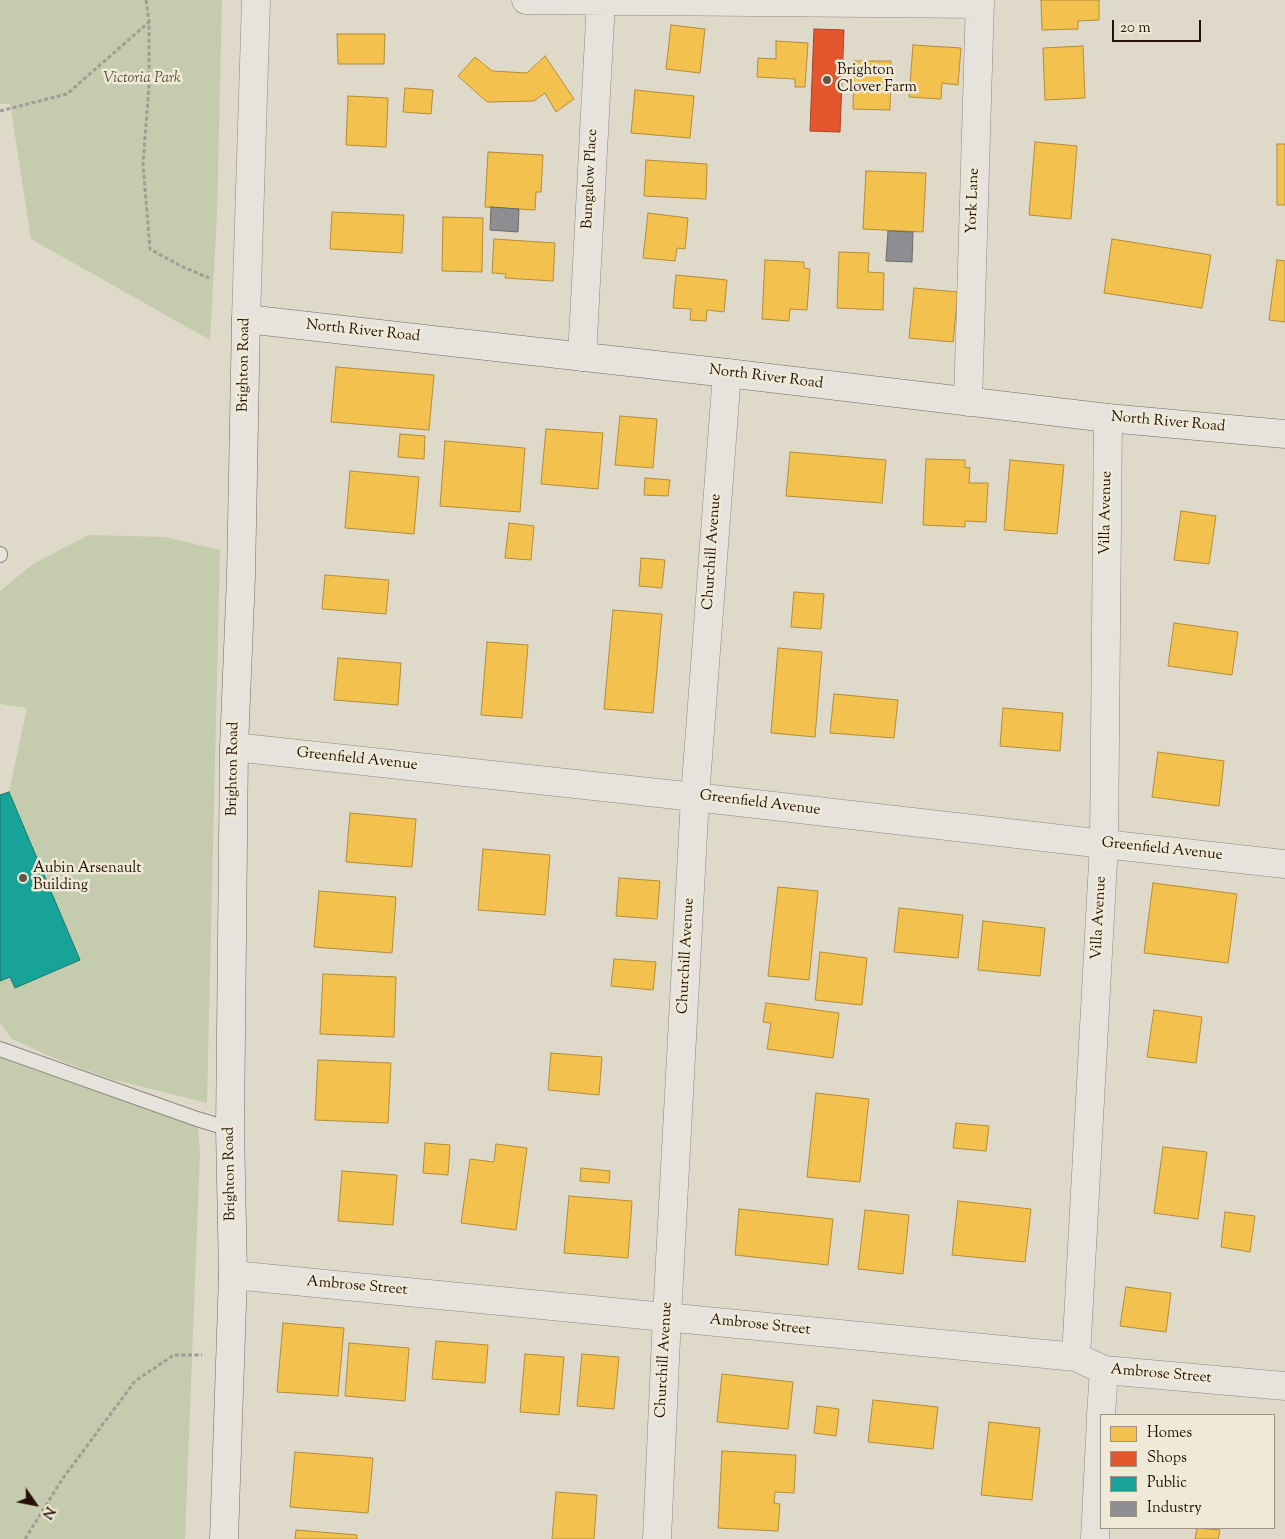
<!DOCTYPE html>
<html>
<head>
<meta charset="utf-8">
<style>
	body { margin:0 }
	#map { position:relative; width:1285px; height:1539px; overflow:hidden; background:#ded9c9; font-family:"Sorts Mill Goudy",serif }
	canvas { display:block }
	.legend { position:absolute; left:1100px; top:1414px; width:175px; height:115px; box-sizing:border-box; background:#efead7; border:1px solid #9f9283; margin:0; padding:6px 9px; list-style:none; font-size:15px; color:#260f06 }
	.legend li { display:flex; align-items:center; gap:10px; height:25px }
	.legend b { width:25px; border:1px solid #9f9283 }
	.north { position:absolute; left:10px; top:1479px; width:50px; height:50px; -webkit-text-stroke:4px #efead7; paint-order:stroke; rotate:123deg; font-size:14px; font-weight:700; line-height:20px; text-align:center; color:#260f06 }
	.north::after { content:''; display:block; margin:auto; width:18px; height:22px; background:#260f06; clip-path:polygon(50% 0,100% 100%,50% 72%,0 100%) }
	.scale { position:absolute; left:1112px; top:20px; width:89px; height:22px; box-sizing:border-box; border:2px solid #260f06; border-top:0; padding-left:6px; font-size:15px; line-height:18px; white-space:nowrap; color:#260f06; -webkit-text-stroke:4px #efead7; paint-order:stroke }
</style>
</head>
<body>
<div id="map">
<canvas width="1285" height="1539"></canvas>
<ul class="legend">
<li><b style="height:14px;background:#f2c14e"></b>Homes</li>
<li><b style="height:14px;background:#e4572e"></b>Shops</li>
<li><b style="height:14px;background:#17a398"></b>Public</li>
<li><b style="height:14px;background:#8d8d92"></b>Industry</li>
</ul>
<div class="north">N</div>
<div class="scale">20 m</div>
</div>
<script>
const g = document.querySelector('canvas').getContext('2d');
g.lineJoin = 'round';
function fillPath(path, color) {
  g.fillStyle = color;
  g.fill(path, 'evenodd');
}
function shape(rows) {
  const path = new Path2D();
  for (const r of rows) {
    path.moveTo(r[0], r[1]);
    for (let i = 2; i < r.length; i += 2) path.lineTo(r[i], r[i + 1]);
  }
  return path;
}
function strokePath(path, color, width, dash) {
  g.strokeStyle = color;
  g.lineWidth = width;
  g.lineCap = dash ? 'butt' : 'round';
  g.setLineDash(dash || []);
  g.stroke(path);
}
function write(font, color, halo, rows, align = 'center') {
  g.font = font + ' "Sorts Mill Goudy",serif';
  g.lineWidth = 5;
  g.setLineDash([]);
  g.textBaseline = 'middle';
  g.strokeStyle = halo;
  g.fillStyle = color;
  for (const [text, x, y, turn = 0] of rows) {
    g.save();
    g.translate(x, y);
    g.rotate((+turn || 0) * Math.PI / 180);
    g.textAlign = isNaN(turn) ? turn : align;
    if (halo) g.strokeText(text, 0, 0);
    g.fillText(text, 0, 0);
    g.restore();
  }
}
fillPath(shape([
	[0,0,222,0,217,215,210,340,31,239,10,104,0,104],
	[89,535,165,537,220,550,207,1103,111,1079,56,1059,12,1039,0,1023,0,981,10,977,15,988,80,960,9,792,27,708,0,704,0,591,33,564],
	[0,1049,197,1119,200,1152,185,1539,0,1539]
]), '#c5ccae');
const homes = shape([
	[1041,0,1099,0,1099,20,1078,21,1078,29,1042,30,1041,0],
	[671,25,705,29,700,73,666,69,671,25],
	[337,34,385,34,384,64,338,64,337,34],
	[776,41,808,43,805,87,795,87,795,79,757,77,758,58,776,59,776,41],
	[913,45,961,48,958,85,942,83,941,99,909,97,913,45],
	[1083,46,1085,98,1045,100,1043,48,1083,46],
	[545,56,574,99,556,112,545,93,534,101,487,102,458,76,475,57,492,71,527,73,545,56],
	[854,61,891,61,890,110,853,109,854,61],
	[405,88,433,90,431,114,403,112,405,88],
	[635,90,694,96,690,138,631,133,635,90],
	[348,96,388,98,386,147,346,145,348,96],
	[1035,142,1077,146,1071,219,1029,215,1035,142],
	[1277,144,1285,144,1285,205,1277,205,1277,144],
	[488,152,543,155,541,192,536,192,535,210,485,207,488,152],
	[646,160,707,164,706,199,644,196,646,160],
	[866,171,926,173,923,232,863,229,866,171],
	[332,212,404,215,402,253,330,249,332,212],
	[648,213,688,218,685,249,677,248,675,261,643,258,648,213],
	[443,217,483,218,482,272,442,271,443,217],
	[494,239,555,243,553,281,505,278,506,274,492,273,494,239],
	[1112,239,1211,255,1202,308,1104,293,1112,239],
	[839,252,869,253,868,272,884,273,883,310,837,308,839,252],
	[765,260,804,262,804,268,810,269,807,310,790,309,789,321,762,319,765,260],
	[1277,260,1285,261,1285,322,1269,320,1277,260],
	[676,275,727,280,724,312,707,310,706,321,690,320,691,309,673,308,676,275],
	[914,288,958,292,953,342,909,338,914,288],
	[336,367,434,375,429,430,331,422,336,367],
	[620,416,657,419,653,468,615,465,620,416],
	[546,429,603,433,598,489,541,484,546,429],
	[400,434,425,436,424,459,398,457,400,434],
	[445,441,525,448,520,512,440,506,445,441],
	[790,452,886,460,882,503,786,496,790,452],
	[926,459,965,460,965,468,970,467,969,483,988,483,986,522,965,521,965,527,923,525,926,459],
	[1010,460,1064,465,1057,534,1004,530,1010,460],
	[350,471,419,477,414,534,345,528,350,471],
	[645,478,670,480,668,496,644,495,645,478],
	[1181,511,1216,516,1209,564,1174,560,1181,511],
	[509,523,534,526,531,560,505,558,509,523],
	[641,558,665,560,662,588,639,586,641,558],
	[325,575,389,580,386,614,322,609,325,575],
	[794,592,824,594,821,629,791,627,794,592],
	[613,610,662,614,653,713,604,709,613,610],
	[1174,623,1238,632,1232,675,1168,666,1174,623],
	[487,642,528,645,522,718,481,715,487,642],
	[778,648,822,652,815,737,771,733,778,648],
	[338,658,401,663,398,705,334,700,338,658],
	[834,694,898,700,894,738,830,733,834,694],
	[1003,708,1063,713,1060,751,1000,746,1003,708],
	[1158,752,1224,761,1219,806,1152,797,1158,752],
	[350,813,416,819,412,867,346,862,350,813],
	[483,849,550,855,545,915,478,910,483,849],
	[619,878,660,881,657,919,616,916,619,878],
	[1153,883,1237,894,1228,963,1144,953,1153,883],
	[778,887,818,891,809,980,768,976,778,887],
	[319,891,396,897,392,953,314,947,319,891],
	[899,908,963,915,958,958,894,952,899,908],
	[983,921,1045,928,1040,976,978,970,983,921],
	[820,952,867,958,862,1005,815,1000,820,952],
	[614,959,656,962,653,990,611,986,614,959],
	[323,974,396,977,394,1037,320,1034,323,974],
	[766,1003,839,1013,833,1058,767,1049,771,1023,763,1022,766,1003],
	[1154,1010,1202,1017,1196,1063,1147,1057,1154,1010],
	[551,1053,602,1057,599,1095,548,1090,551,1053],
	[318,1060,391,1063,388,1123,315,1120,318,1060],
	[816,1093,869,1099,860,1182,807,1177,816,1093],
	[956,1123,989,1126,986,1151,953,1148,956,1123],
	[425,1143,450,1145,448,1175,423,1173,425,1143],
	[496,1144,527,1148,516,1230,461,1223,470,1159,494,1162,496,1144],
	[1163,1147,1207,1152,1198,1219,1154,1213,1163,1147],
	[581,1168,610,1171,609,1183,580,1181,581,1168],
	[342,1171,397,1175,393,1225,338,1221,342,1171],
	[569,1196,632,1201,628,1258,564,1253,569,1196],
	[958,1201,1031,1209,1025,1262,952,1255,958,1201],
	[739,1209,833,1219,828,1265,735,1255,739,1209],
	[865,1210,909,1215,903,1274,858,1269,865,1210],
	[1225,1212,1255,1216,1250,1252,1221,1247,1225,1212],
	[1126,1287,1171,1293,1166,1332,1120,1326,1126,1287],
	[283,1323,344,1328,338,1396,277,1392,283,1323],
	[436,1341,488,1345,485,1383,432,1379,436,1341],
	[349,1343,409,1348,405,1401,345,1396,349,1343],
	[525,1354,564,1357,559,1415,520,1412,525,1354],
	[582,1354,619,1357,614,1409,577,1406,582,1354],
	[722,1374,793,1382,788,1429,717,1422,722,1374],
	[873,1400,938,1407,933,1449,868,1442,873,1400],
	[817,1406,839,1409,836,1436,814,1433,817,1406],
	[989,1422,1040,1428,1032,1500,981,1495,989,1422],
	[722,1451,796,1455,794,1493,775,1492,774,1503,780,1504,778,1531,718,1528,722,1451],
	[295,1452,373,1458,368,1513,290,1507,295,1452],
	[556,1492,597,1495,594,1539,552,1539,556,1492],
	[1197,1528,1220,1530,1218,1539,1195,1539,1197,1528],
	[296,1530,357,1535,357,1539,295,1539,296,1530]
]);
fillPath(homes, '#f2c14e');
strokePath(homes, '#b58c38', 1);
const shops = shape([
	[814,29,844,30,840,132,810,131,814,29]
]);
fillPath(shops, '#e4572e');
strokePath(shops, '#ab4122', 1);
const public = shape([
	[9,792,80,960,15,988,10,977,0,981,0,795,9,792]
]);
fillPath(public, '#17a398');
strokePath(public, '#1c776c', 1);
const industry = shape([
	[491,207,519,209,518,232,490,230,491,207],
	[888,231,913,232,912,262,886,261,888,231]
]);
fillPath(industry, '#8d8d92');
strokePath(industry, '#6e6768', 1);
const lane = shape([
	[0,555,0,554],
	[0,1049,197,1119,230,1129]
]);
const street = shape([
	[526,0,980,4],
	[246,319,256,0],
	[582,357,601,1],
	[968,402,980,0],
	[234,747,695,797,1104,844,1285,864],
	[233,1275,1076,1357,1104,1370,1285,1386],
	[1076,1357,1104,844,1108,418],
	[1101,1415,1104,1370],
	[657,1539,667,1316,695,797,727,373],
	[1095,1539,1101,1419]
]);
const secondary = shape([
	[224,1539,233,1275,230,1129,234,747,241,576,246,319,727,373,1108,418,1285,434]
]);
strokePath(lane, '#8d887e', 16);
strokePath(street, '#8d887e', 29);
strokePath(secondary, '#736d63', 29);
strokePath(shape([
	[146,0,149,21,149,86,143,164,150,249,179,265,209,278],
	[0,111,67,94,149,22],
	[25,1539,61,1481,135,1381,174,1355,202,1355]
]), '#a19c95', 3, [4, 2.5]);
strokePath(lane, '#e6e3dc', 14);
strokePath(street, '#e6e3dc', 28);
strokePath(secondary, '#e6e3dc', 28);
for (const [x, y, r, color] of [
	[827,80,5,"#66564a"],
	[23,878,5,"#66564a"]
]) {
  const dot = new Path2D();
  dot.arc(x, y, r, 0, 2 * Math.PI);
  g.fillStyle = color;
  g.fill(dot);
  strokePath(dot, '#efead7', 2);
}
write('15px', '#260f06', '#efead7', [
	["Brighton",837,71],
	["Clover Farm",837,88],
	["Aubin Arsenault",33,869],
	["Building",33,886]
], 'left');
write('italic 15px', '#564e39', '#efead7', [
	["Victoria Park",142,79]
]);
write('15px', '#260f06', '#efead7', [
	["Bungalow Place",591,179,-87],
	["York Lane",974,201,-88],
	["North River Road",363,332,6],
	["Brighton Road",245,365,-89],
	["North River Road",766,378,7],
	["North River Road",1168,423,5],
	["Villa Avenue",1107,513,-89],
	["Churchill Avenue",713,552,-86],
	["Greenfield Avenue",357,760,6],
	["Brighton Road",234,769,-89],
	["Greenfield Avenue",760,804,7],
	["Greenfield Avenue",1162,850,6],
	["Villa Avenue",1100,918,-87],
	["Churchill Avenue",687,956,-87],
	["Brighton Road",231,1174,-91],
	["Ambrose Street",357,1287,5],
	["Ambrose Street",760,1326,6],
	["Churchill Avenue",665,1360,-87],
	["Ambrose Street",1161,1375,5]
]);
</script>
</body>
</html>
